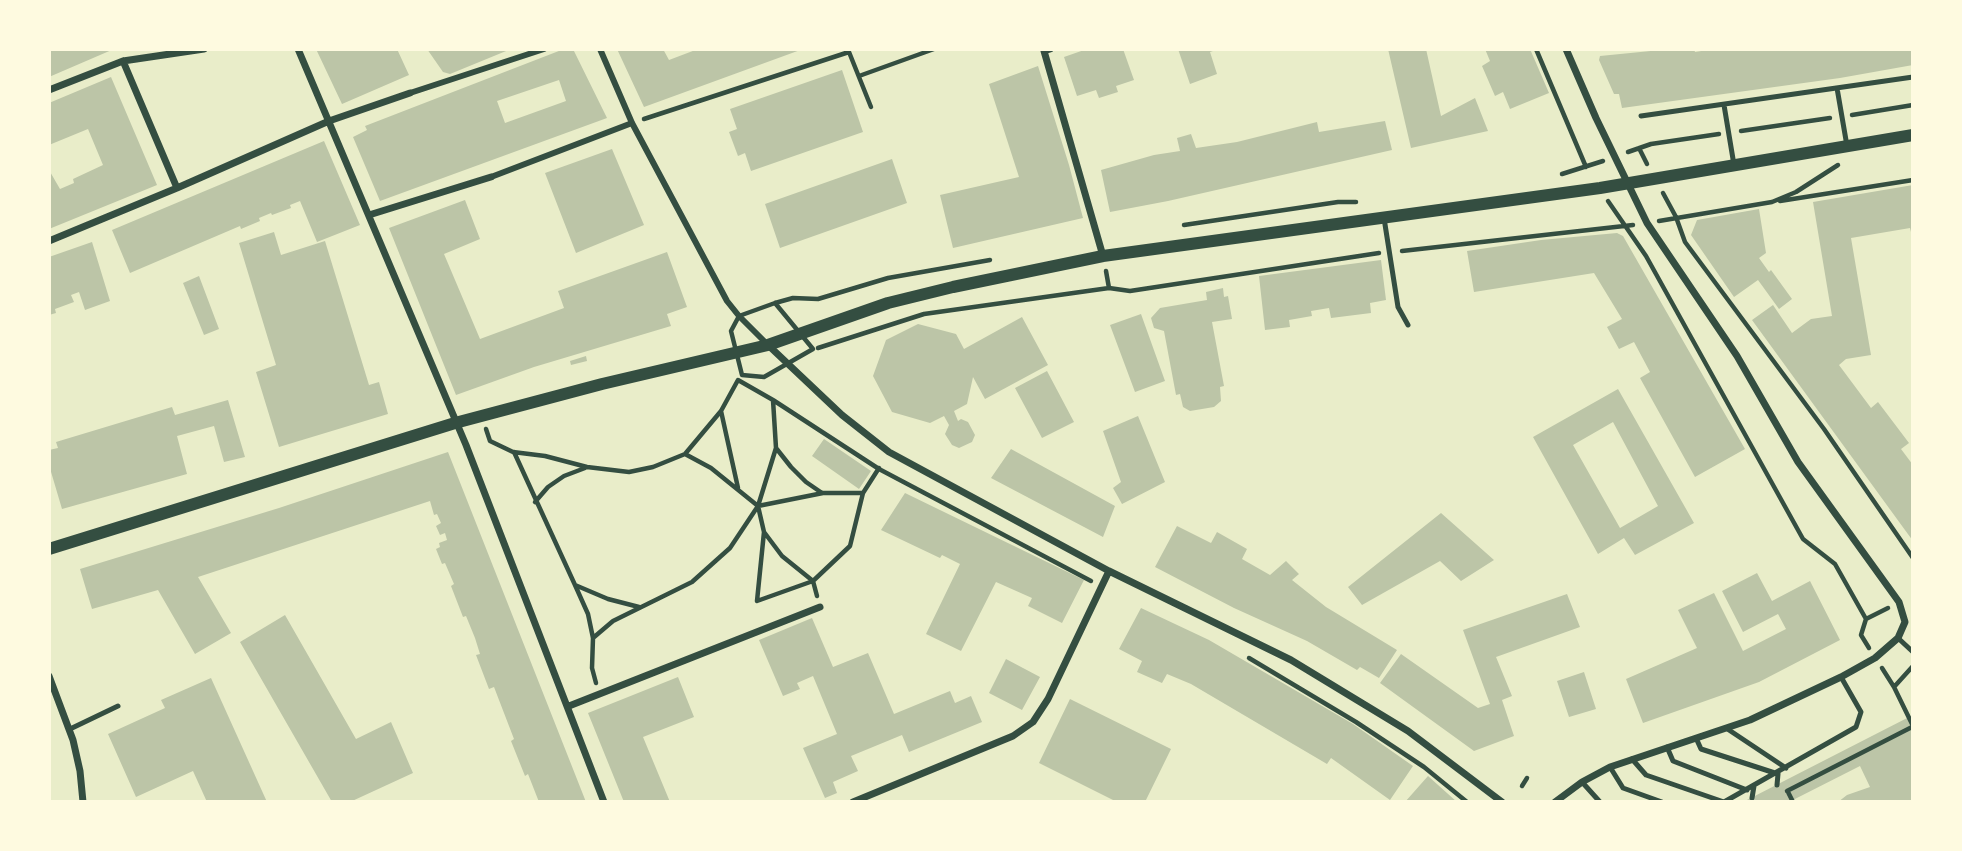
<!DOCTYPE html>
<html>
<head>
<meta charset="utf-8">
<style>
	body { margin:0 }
	#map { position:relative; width:1962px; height:851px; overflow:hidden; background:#e9edc9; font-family:Ubuntu,sans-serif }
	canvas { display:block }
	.frame { position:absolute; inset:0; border:51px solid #fefae0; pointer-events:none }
</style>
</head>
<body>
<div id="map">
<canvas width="1962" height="851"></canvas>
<div class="frame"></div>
</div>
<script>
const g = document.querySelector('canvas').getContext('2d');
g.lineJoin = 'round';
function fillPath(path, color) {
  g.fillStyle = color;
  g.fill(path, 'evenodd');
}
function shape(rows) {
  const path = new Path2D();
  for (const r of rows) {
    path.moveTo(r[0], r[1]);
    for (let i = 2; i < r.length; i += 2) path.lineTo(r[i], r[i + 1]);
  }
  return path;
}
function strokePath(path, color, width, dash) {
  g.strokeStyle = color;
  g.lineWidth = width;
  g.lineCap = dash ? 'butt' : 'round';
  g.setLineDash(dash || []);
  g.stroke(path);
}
fillPath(shape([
	[49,49,114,49,49,77],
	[316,49,397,49,409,75,342,104],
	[427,49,511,49,450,74,443,72],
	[564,49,573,49,607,118,380,201,353,137,367,130,365,126],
	[559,80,566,101,505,123,497,101],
	[617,49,663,49,669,60,698,49,803,49,644,107],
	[1087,49,1123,49,1134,80,1116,86,1118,92,1099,98,1096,90,1077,96,1064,57],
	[1178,49,1219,49,1210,52,1217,74,1190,84],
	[1388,49,1426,49,1441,116,1475,98,1488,131,1411,148],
	[1485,49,1530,49,1549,93,1510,109,1503,92,1495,96,1482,66,1490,61],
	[1671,49,1694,49,1695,52,1714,49,1913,49,1913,65,1840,78,1622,108,1619,94,1614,94,1599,60,1600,56],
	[1038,66,1069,165,1083,218,953,248,940,195,1019,177,989,84],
	[842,70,863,132,751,171,745,153,738,156,729,132,737,129,730,109],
	[111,77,157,185,49,229,49,170,60,189,74,183,73,179,103,165,88,129,49,145,49,103],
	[1385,121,1392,150,1168,201,1110,212,1101,170,1154,155,1180,151,1177,138,1191,134,1196,148,1237,142,1317,122,1319,132],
	[324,141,360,225,317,242,300,201,290,205,291,208,272,215,271,213,259,218,260,221,241,229,240,226,130,273,112,230],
	[612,149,644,225,576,253,545,173],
	[892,159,907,203,780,248,765,204],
	[1913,185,1913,240,1910,228,1851,238,1871,355,1846,359,1839,365,1871,408,1878,402,1909,443,1901,449,1913,465,1913,541,1752,320,1773,305,1792,333,1811,319,1832,316,1813,202],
	[465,200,480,239,444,254,480,339,564,308,558,291,667,252,687,307,667,314,671,326,534,367,456,395,389,228],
	[1759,209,1766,253,1759,258,1769,272,1771,270,1792,299,1779,309,1758,280,1734,297,1691,235,1697,220],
	[274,232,281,255,325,241,369,385,379,382,388,414,279,447,256,372,276,365,239,243],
	[1617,233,1623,236,1745,449,1695,477,1640,378,1650,372,1634,342,1619,349,1607,327,1622,319,1594,273,1474,292,1467,251,1541,240],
	[92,242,110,301,85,310,79,292,71,295,74,302,55,309,56,313,49,315,49,257],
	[1381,260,1386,300,1370,303,1371,313,1331,318,1329,308,1311,311,1312,316,1289,320,1290,327,1265,330,1259,276],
	[199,276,219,329,204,335,183,283],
	[1223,288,1224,297,1228,296,1232,319,1212,322,1224,386,1220,387,1221,401,1214,407,1190,411,1183,407,1180,394,1176,395,1164,331,1154,328,1151,318,1160,308,1207,300,1206,292],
	[1141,314,1165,381,1135,392,1110,325],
	[1022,317,1048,365,985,399,973,377,967,404,954,411,958,421,961,419,968,422,975,435,972,442,959,448,952,445,945,434,949,425,944,416,930,423,892,412,873,376,886,340,918,324,956,334,964,349],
	[586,356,587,361,571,365,570,361],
	[1047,371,1074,422,1042,438,1015,388],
	[1618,389,1694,523,1635,555,1624,538,1598,554,1533,437],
	[1613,422,1658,506,1620,528,1573,445],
	[228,400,245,457,224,462,214,426,177,436,187,474,62,509,49,465,49,450,58,448,56,442,172,407,175,415],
	[1138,416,1165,482,1122,504,1113,488,1121,482,1103,431],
	[824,439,871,471,859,489,812,456],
	[1011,449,1115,506,1103,537,991,478],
	[448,452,586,802,539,802,528,774,525,776,511,741,514,739,494,687,489,689,476,655,480,654,475,638,466,616,463,617,451,586,454,584,445,563,442,564,436,549,440,547,439,543,447,540,445,533,440,535,436,526,441,523,437,514,434,515,430,501,198,577,231,633,195,654,158,590,92,609,80,569,279,508],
	[905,493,1084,580,1062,623,1028,606,1032,598,996,582,961,651,926,634,960,564,942,555,940,558,881,530],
	[1441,513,1494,560,1461,581,1440,561,1362,605,1348,587],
	[1177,526,1211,543,1217,532,1247,549,1242,559,1270,575,1286,561,1299,574,1292,580,1326,607,1397,650,1379,678,1360,667,1357,670,1307,641,1234,608,1155,567],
	[1757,573,1772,601,1810,581,1840,640,1759,682,1643,723,1626,679,1697,648,1678,610,1714,593,1743,651,1786,629,1778,614,1743,632,1722,591],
	[1567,594,1580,627,1496,657,1512,696,1502,700,1514,736,1474,751,1380,683,1401,654,1478,708,1490,704,1463,630],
	[1141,608,1209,640,1353,724,1413,766,1390,800,1331,758,1327,764,1191,684,1167,674,1162,683,1137,672,1142,661,1119,649],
	[285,615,356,739,391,722,413,773,350,802,332,802,240,642],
	[812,618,833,667,868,653,894,714,950,691,955,703,971,696,982,722,909,752,902,735,851,756,858,771,833,782,837,793,825,798,803,748,837,734,813,676,797,683,800,689,783,696,759,640],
	[1006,659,1040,677,1022,710,989,693],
	[1584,672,1596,709,1569,717,1557,681],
	[678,677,694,717,643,737,670,802,624,802,588,713],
	[211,678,267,802,207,802,193,771,136,797,108,734,165,708,161,700],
	[1070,699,1171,749,1145,802,1117,802,1039,763],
	[1913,715,1913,802,1838,802,1847,795,1870,787,1860,766,1789,802,1743,802],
	[1428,776,1457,802,1405,802]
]), '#bcc5a7');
strokePath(shape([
	[1536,49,1586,167],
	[859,76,934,49],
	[1852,115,1913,105],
	[644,119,849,52,871,107],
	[1741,131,1830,118],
	[1639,148,1647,164],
	[1628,152,1651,144,1719,134],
	[1562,174,1603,161],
	[1663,193,1676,217,1685,242,1824,429,1913,558],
	[1608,201,1646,256,1803,539,1835,564,1866,619],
	[1780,201,1913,180],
	[1659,221,1772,202,1796,192,1838,165],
	[1184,225,1338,202,1356,202],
	[1402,251,1633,225],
	[1106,271,1109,288],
	[775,303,793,298,818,299,888,278,990,260],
	[775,303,813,349,764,377,742,375,731,331,739,316,775,303],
	[818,348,924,314,1109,288,1130,291,1379,253],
	[721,411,738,488],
	[486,429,490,441,513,452,545,456,587,467,629,472,653,467,685,454,721,411,738,380,773,400,879,469,1091,581],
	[776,448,791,467,806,482,822,493],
	[514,452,575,585],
	[535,502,548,487,564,476,585,468],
	[758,506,823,493,863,493,879,468],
	[764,532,782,556,813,581,757,601,764,532,758,506,776,448,773,400],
	[817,596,813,581,850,546,863,493],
	[593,638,588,614,575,585,608,599,639,607],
	[1869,648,1861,635,1866,619,1888,608],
	[1249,658,1356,722,1424,767,1467,802],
	[1913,666,1894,687,1913,726],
	[1882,668,1894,687],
	[596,683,592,668,593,638,613,621,692,582,730,548,758,506,711,468,685,454],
	[1522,786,1527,778],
	[1787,791,1912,727,1913,729],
	[1788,792,1793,802]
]), '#344e41', 4.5);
strokePath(shape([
	[1837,88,1847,146],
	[1724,105,1734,165],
	[1641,116,1913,77],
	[1384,218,1398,307,1408,325],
	[1898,638,1913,652],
	[1726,728,1786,768],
	[70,729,118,706],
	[1696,738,1701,749,1778,774],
	[1667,747,1673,761,1747,790],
	[1632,759,1646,775,1724,802],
	[1610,767,1623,788,1662,802],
	[1582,782,1600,802],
	[1777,785,1778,774],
	[1752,798,1754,786],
	[1724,802,1856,727,1861,712,1841,677]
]), '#344e41', 5);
strokePath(shape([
	[600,49,632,123,727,301,739,316,767,344],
	[410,93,544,49],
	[491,177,632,123]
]), '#344e41', 6);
strokePath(shape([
	[298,49,466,445,604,802],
	[1050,49,1044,51,1103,256],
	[123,61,177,188],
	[49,90,123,61,204,49],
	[369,215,491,177],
	[49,241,177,188,329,121,410,93],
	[768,345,842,415,889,452,1109,571,1291,660,1408,731,1502,802],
	[49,676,73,740,80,771,83,802],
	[569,706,820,607],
	[853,802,1013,736,1033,722,1048,699,1109,571],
	[1555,802,1582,782,1610,767,1750,720,1841,677,1875,658,1898,638,1905,622,1899,602,1798,462,1737,356,1647,223,1596,118,1566,49]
]), '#344e41', 7);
strokePath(shape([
	[49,549,455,423,602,384,768,345,888,303,953,287,1103,256,1600,188,1913,135]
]), '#344e41', 12);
</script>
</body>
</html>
